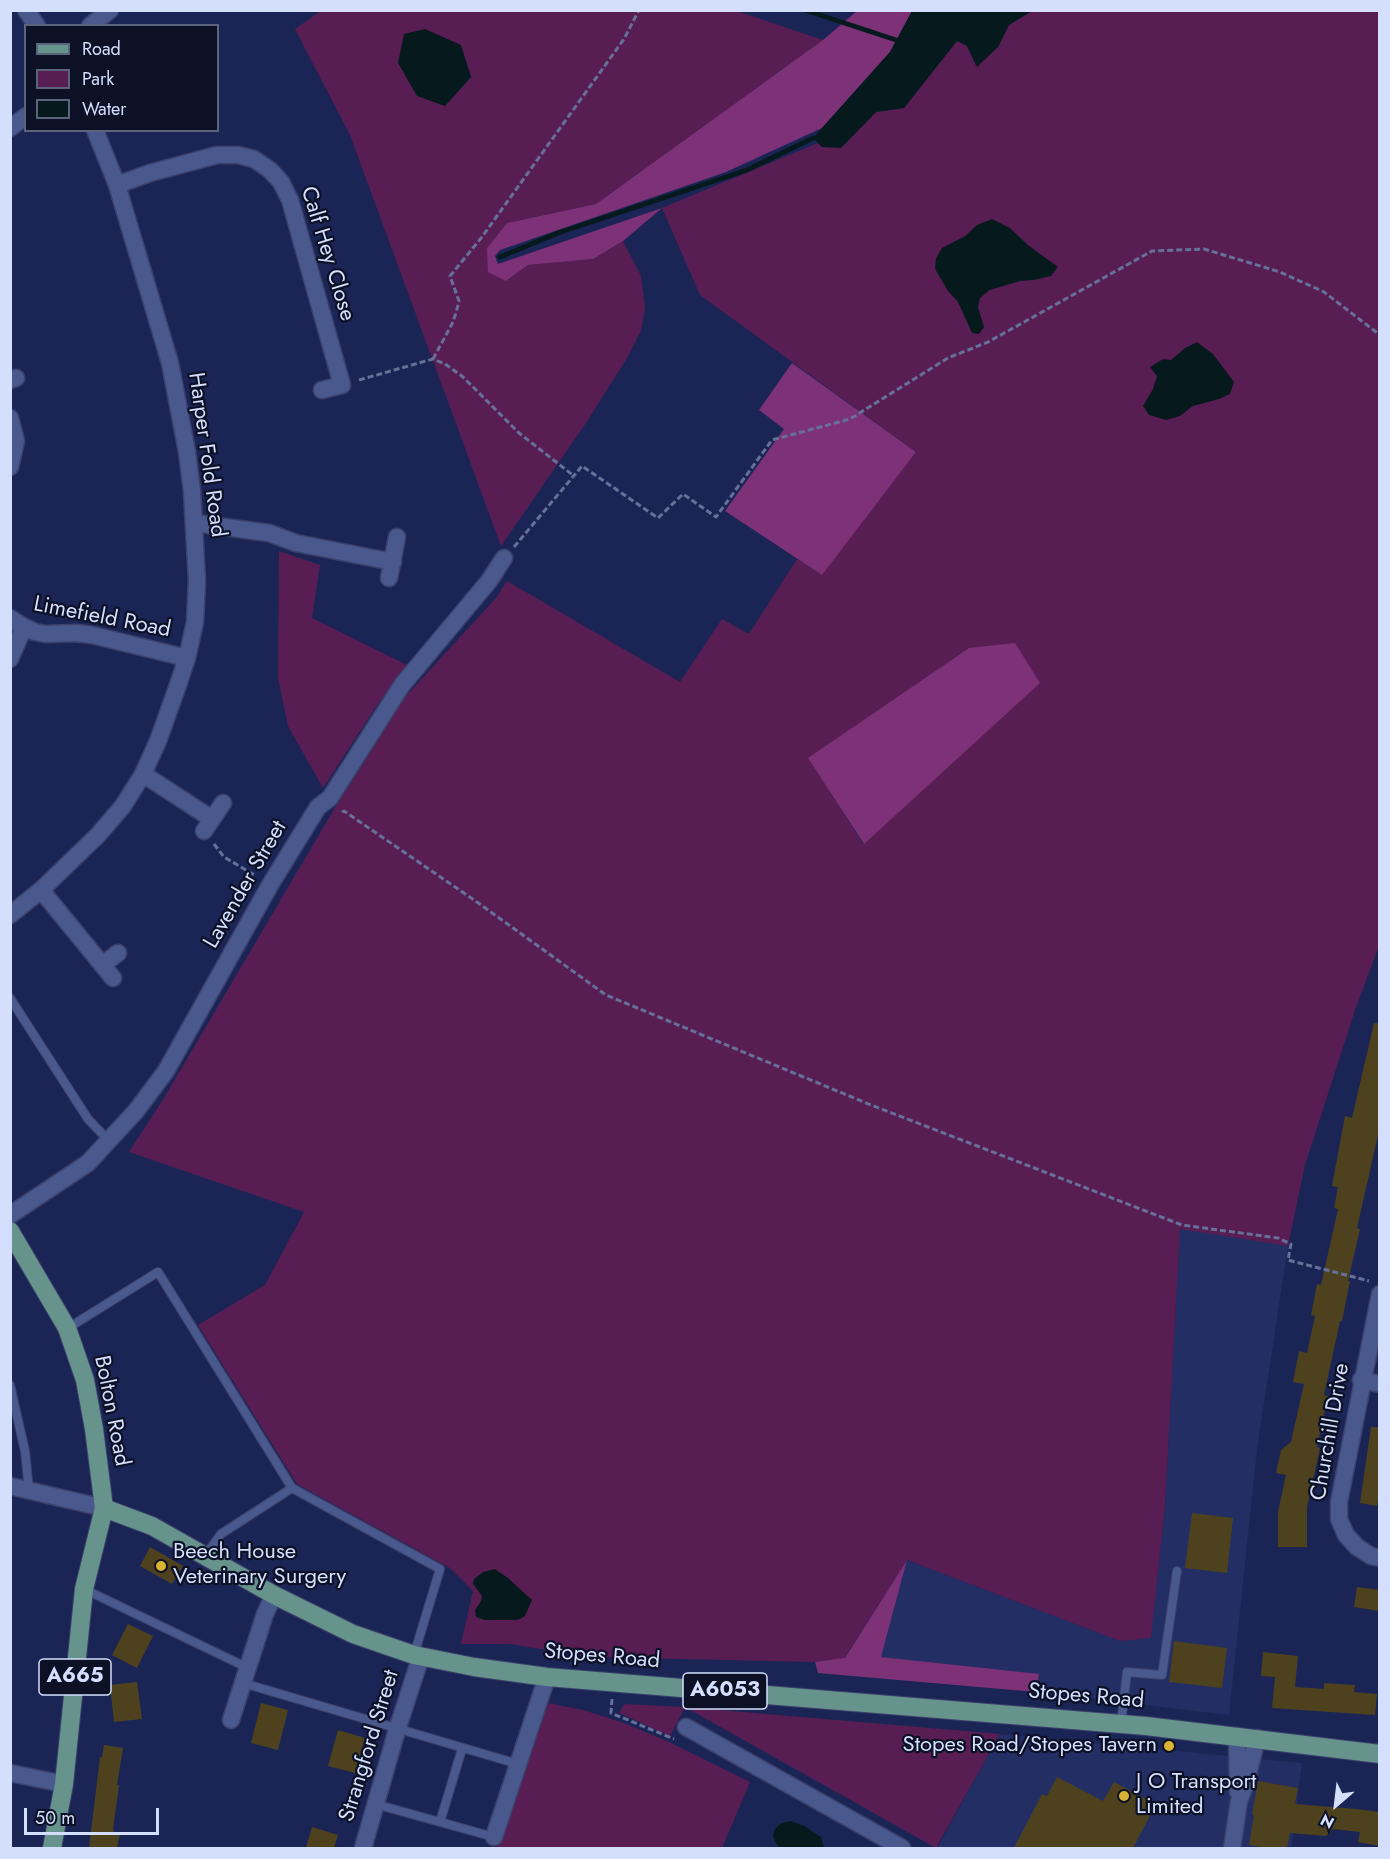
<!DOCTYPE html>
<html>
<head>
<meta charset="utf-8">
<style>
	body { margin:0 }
	#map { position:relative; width:1390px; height:1859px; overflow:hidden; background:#1b2555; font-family:Jost,sans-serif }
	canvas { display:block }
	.frame { position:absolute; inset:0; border:12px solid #d4defd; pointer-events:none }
	.legend { position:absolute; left:24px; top:24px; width:195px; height:108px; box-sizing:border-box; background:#0c1126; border:2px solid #5c637c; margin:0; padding:8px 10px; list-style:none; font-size:18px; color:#d4defd }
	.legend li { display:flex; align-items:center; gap:12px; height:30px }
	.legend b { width:30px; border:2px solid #5c637c }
	.north { position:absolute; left:1306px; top:1775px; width:60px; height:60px; -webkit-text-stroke:4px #0c1126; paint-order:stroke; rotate:208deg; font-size:16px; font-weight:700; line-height:24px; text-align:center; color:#d4defd }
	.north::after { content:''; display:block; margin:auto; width:21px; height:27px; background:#d4defd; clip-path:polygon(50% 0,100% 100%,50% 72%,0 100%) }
	.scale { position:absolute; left:24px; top:1808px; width:135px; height:27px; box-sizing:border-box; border:3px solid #d4defd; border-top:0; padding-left:8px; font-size:18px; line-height:21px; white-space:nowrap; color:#d4defd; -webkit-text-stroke:4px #0c1126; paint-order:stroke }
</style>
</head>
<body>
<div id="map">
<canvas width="1390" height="1859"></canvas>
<div class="frame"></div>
<ul class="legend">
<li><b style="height:8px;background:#66938b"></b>Road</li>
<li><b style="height:16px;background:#581e53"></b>Park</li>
<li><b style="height:16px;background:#061a1e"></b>Water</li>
</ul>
<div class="north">N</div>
<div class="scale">50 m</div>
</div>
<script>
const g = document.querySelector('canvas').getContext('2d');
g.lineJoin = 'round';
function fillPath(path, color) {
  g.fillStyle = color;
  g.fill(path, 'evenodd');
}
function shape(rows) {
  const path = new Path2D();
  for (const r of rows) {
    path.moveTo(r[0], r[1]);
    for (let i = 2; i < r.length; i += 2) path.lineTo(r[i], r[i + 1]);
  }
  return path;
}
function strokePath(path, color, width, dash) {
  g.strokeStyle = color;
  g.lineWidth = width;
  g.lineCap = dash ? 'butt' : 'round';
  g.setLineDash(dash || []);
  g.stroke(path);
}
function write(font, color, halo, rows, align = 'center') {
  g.font = font + ' Jost,sans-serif';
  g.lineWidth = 4.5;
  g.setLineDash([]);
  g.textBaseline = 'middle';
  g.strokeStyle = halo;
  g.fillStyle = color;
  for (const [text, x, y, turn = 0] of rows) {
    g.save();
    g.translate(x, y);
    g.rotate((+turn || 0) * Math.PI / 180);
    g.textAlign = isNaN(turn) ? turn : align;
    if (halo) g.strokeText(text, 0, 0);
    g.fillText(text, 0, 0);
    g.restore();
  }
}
fillPath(shape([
	[1180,1228,1288,1246,1257,1449,1229,1715,1036,1692,1039,1675,881,1657,907,1560,1120,1641,1151,1637,1165,1506],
	[1000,1734,1302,1763,1291,1848,937,1848]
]), '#232e64');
fillPath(shape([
	[322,10,734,10,823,40,596,204,507,223,487,248,506,281,528,265,593,259,623,241,641,276,645,308,641,331,627,358,586,423,501,546,350,135,295,29],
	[460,45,471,77,445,106],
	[1032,11,1379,11,1379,946,1355,1010,1305,1165,1288,1246,1180,1229,1165,1506,1151,1638,1120,1641,907,1560,844,1659,815,1662,595,1657,509,1644,461,1644,473,1591,450,1568,297,1484,198,1325,265,1285,304,1212,129,1152,164,1098,333,811,406,696,496,598,507,581,680,682,722,619,749,634,797,559,821,574,916,452,700,295,662,208,818,143,822,147,843,146,876,112,904,108,957,41,967,46,976,66,998,47,1009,25],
	[969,648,864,844,863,844,809,758],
	[279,551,320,565,312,618,409,666,379,702,323,788,288,726,278,678],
	[542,1702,583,1710,621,1722,667,1741,750,1782,722,1848,497,1848],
	[624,1704,684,1707,1000,1734,936,1848,685,1707,670,1736,619,1713]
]), '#581e53');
fillPath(shape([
	[857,11,912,11,890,52,822,128,726,172,500,250,495,256,498,264,662,208,623,241,593,259,528,265,506,281,488,272,487,248,507,223,596,204,823,40],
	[792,363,916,452,822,575,725,511,784,429,759,410],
	[1015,643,1040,683,864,844,808,758,969,648],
	[907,1560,881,1657,1039,1674,1036,1692,818,1673,815,1662,845,1658]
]), '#7d3177');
fillPath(shape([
	[912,11,1032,11,1009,25,998,47,977,67,967,46,957,41,904,108,876,112,841,148,822,147,813,138,890,52],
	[425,29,461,45,471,77,445,106,417,96,398,63,404,34],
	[992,219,1010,228,1028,245,1058,267,1051,276,1034,280,1020,281,990,290,980,298,978,307,984,327,979,334,972,333,958,302,948,291,935,269,936,258,942,248,965,236,977,225],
	[1197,342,1213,354,1234,382,1230,394,1219,399,1193,406,1180,416,1166,420,1149,415,1143,406,1153,389,1157,376,1150,367,1163,359,1171,360,1185,348],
	[495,1569,508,1578,532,1600,525,1616,518,1620,485,1620,476,1617,475,1610,481,1601,482,1596,473,1584,474,1579,483,1572],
	[791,1821,804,1826,821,1837,824,1848,780,1848,775,1842,773,1835,775,1829,781,1823]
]), '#061a1e');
strokePath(shape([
	[805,10,896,40],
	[500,257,558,233,747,170,813,138]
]), '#061a1e', 5);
fillPath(shape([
	[1374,1023,1380,1024,1380,1126,1357,1228,1360,1229,1348,1281,1350,1281,1342,1321,1340,1321,1324,1395,1328,1396,1317,1447,1320,1448,1307,1507,1307,1547,1278,1547,1278,1512,1286,1475,1276,1473,1281,1450,1291,1442,1304,1384,1293,1382,1299,1351,1307,1353,1315,1316,1311,1315,1317,1284,1321,1285,1338,1209,1334,1208,1338,1187,1332,1186,1345,1116,1352,1118],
	[1371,1427,1380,1427,1380,1492,1377,1506,1360,1503],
	[1192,1513,1233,1518,1227,1573,1185,1568],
	[150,1547,183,1566,172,1584,140,1566],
	[1357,1587,1380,1590,1380,1611,1354,1607],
	[128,1624,153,1636,137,1668,112,1655],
	[1174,1641,1227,1648,1222,1688,1169,1682],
	[1263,1652,1298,1656,1295,1687,1324,1689,1324,1683,1355,1685,1354,1692,1377,1694,1375,1715,1272,1708,1275,1677,1261,1676],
	[137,1682,142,1719,114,1722,110,1685],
	[261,1703,288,1710,278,1750,251,1743],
	[338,1730,365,1738,355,1773,328,1766],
	[104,1745,123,1748,117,1785,119,1785,113,1829,114,1832,120,1833,117,1848,89,1848,100,1757,102,1757],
	[1057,1777,1103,1801,1114,1782,1156,1804,1133,1848,1014,1848,1042,1794,1047,1796],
	[1258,1781,1298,1788,1295,1804,1356,1809,1380,1812,1380,1846,1358,1842,1360,1832,1333,1829,1326,1836,1290,1833,1287,1848,1268,1848,1249,1845,1254,1815,1252,1815],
	[312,1827,338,1835,334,1848,306,1848]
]), '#4e421e');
const lane = shape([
	[10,998,88,1119,109,1141],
	[68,1328,158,1272,292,1488,440,1569,414,1655],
	[10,1385,25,1451,29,1490],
	[205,1556,221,1534,292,1488],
	[84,1589,248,1668],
	[243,1683,518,1764],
	[1121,1724,1127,1672,1162,1675,1177,1571],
	[375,1804,494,1837],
	[440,1822,462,1749]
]);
const street = shape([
	[26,10,37,26],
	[90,26,110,10],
	[10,128,26,116],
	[117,185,150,173,217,155,238,155,254,159,270,170,281,182,290,200,342,385,322,390],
	[10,380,16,378],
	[10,418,16,441,10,467],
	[195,523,269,533,296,543,393,562],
	[389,578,397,537],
	[10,618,24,627,35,632,46,634,76,633,92,635,187,658],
	[10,659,24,627],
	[143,774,212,819],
	[204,831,223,803],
	[41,890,113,978],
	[10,915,41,890,98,835,123,806,143,774,158,741,178,685,187,658,195,622,197,581,192,491,187,452,170,363,117,185,95,130],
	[102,965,118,953],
	[10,1215,88,1163,136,1111,166,1071,270,885,318,807,330,798,402,685,489,581,504,558],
	[1380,1294,1339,1502,1339,1519,1346,1535,1357,1547,1371,1556,1380,1558],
	[1361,1380,1380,1384],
	[10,1486,104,1508],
	[231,1720,265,1614,274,1595],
	[686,1727,902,1848],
	[1237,1736,1238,1792],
	[10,1773,64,1784],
	[494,1837,547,1677],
	[363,1848,397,1730,421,1656],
	[1232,1848,1239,1801,1246,1783,1257,1738]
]);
const primary = shape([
	[10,1231,67,1328,85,1380,94,1429,104,1508,84,1589,64,1784,52,1848],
	[104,1508,152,1526,274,1595,353,1634,414,1655,474,1667,547,1677,1146,1726,1380,1754]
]);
strokePath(lane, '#3c416c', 10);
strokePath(street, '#3c416c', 19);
strokePath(primary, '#3c416c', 20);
strokePath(shape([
	[433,359,452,324,456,313,459,301,450,276,482,237,624,39,639,10],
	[359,380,433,359,445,364,463,377,519,433,574,476],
	[514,547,582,466,658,518,683,494,716,517,772,440,850,419,948,358,988,342,1152,251,1204,249,1280,272,1324,292,1380,335],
	[342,812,344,811,477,902,606,995,871,1105,1182,1225,1278,1238,1291,1244,1288,1260,1369,1281],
	[214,844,224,857,256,876],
	[612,1699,611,1713,674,1739]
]), '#667099', 3, [6, 3]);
strokePath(lane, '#49588d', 8);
strokePath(street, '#49588d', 16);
strokePath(primary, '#66938b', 18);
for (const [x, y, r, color] of [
	[161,1566,6,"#dab333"],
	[1169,1746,6,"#dab333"],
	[1124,1796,6,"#dab333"]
]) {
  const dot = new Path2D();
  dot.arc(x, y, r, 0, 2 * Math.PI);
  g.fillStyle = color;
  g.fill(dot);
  strokePath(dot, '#0c1126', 2);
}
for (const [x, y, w] of [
	[75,1677,72],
	[725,1691,84]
]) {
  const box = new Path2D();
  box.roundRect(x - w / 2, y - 18, w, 36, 4.5);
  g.fillStyle = '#0c1126';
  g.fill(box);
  strokePath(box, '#d4defd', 1.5);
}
write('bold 21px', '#d4defd', null, [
	["A665",75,1677],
	["A6053",725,1691]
]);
write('22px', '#d4defd', '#0c1126', [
	["Calf Hey Close",327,254,73],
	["Harper Fold Road",206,455,82],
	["Limefield Road",102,618,11],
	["Lavender Street",246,885,-60],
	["Bolton Road",111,1411,79],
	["Churchill Drive",1331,1432,-80],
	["Stopes Road",602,1657,5],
	["Stopes Road",1086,1697,5],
	["Strangford Street",370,1746,-73]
]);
write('22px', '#d4defd', '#0c1126', [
	["Beech House",173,1553],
	["Veterinary Surgery",173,1578],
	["Stopes Road/Stopes Tavern",1157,1746,"right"],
	["J O Transport",1136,1783],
	["Limited",1136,1808]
], 'left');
</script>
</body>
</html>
